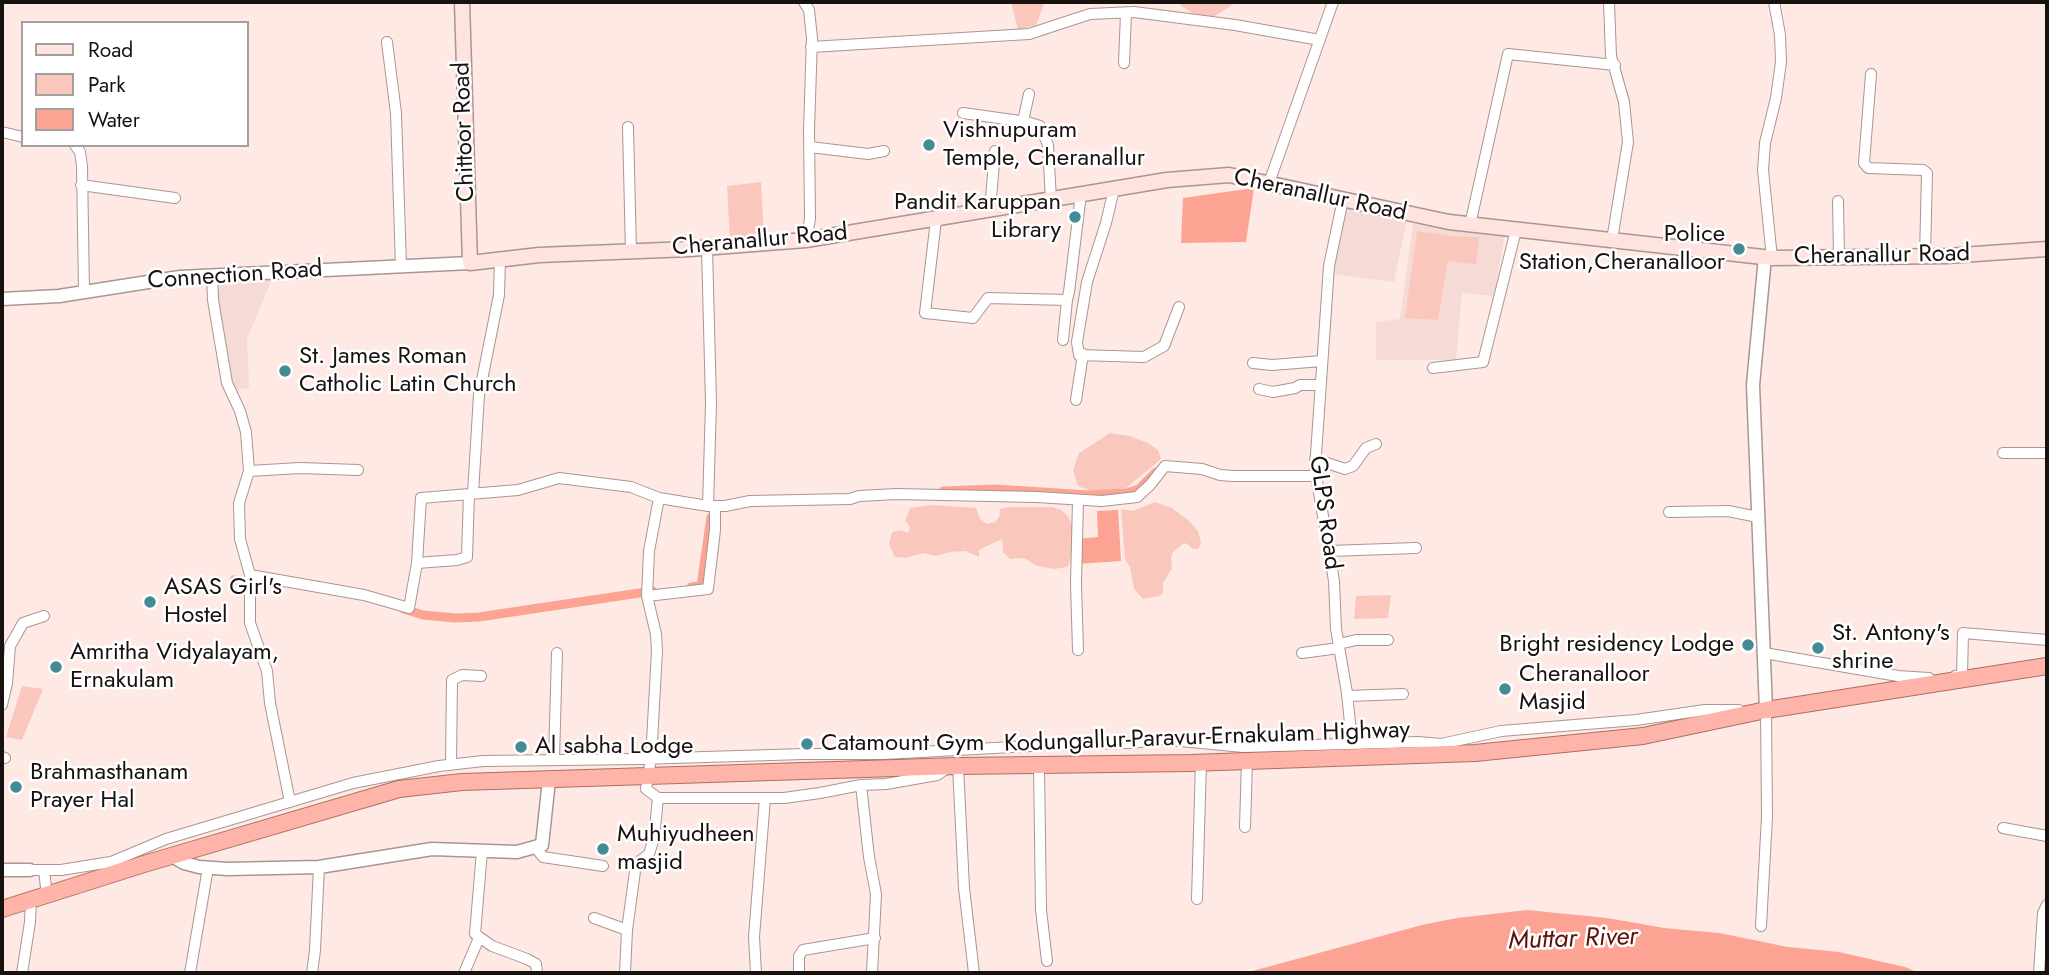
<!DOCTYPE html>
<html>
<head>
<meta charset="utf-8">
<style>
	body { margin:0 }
	#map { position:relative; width:2049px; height:975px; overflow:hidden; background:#fee9e5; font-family:Jost,sans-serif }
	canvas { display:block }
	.frame { position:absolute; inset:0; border:4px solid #17110f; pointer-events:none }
	.legend { position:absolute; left:21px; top:21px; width:228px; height:126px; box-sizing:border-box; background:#fff; border:2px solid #a2a09f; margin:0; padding:9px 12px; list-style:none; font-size:21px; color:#17110f }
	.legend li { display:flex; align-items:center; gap:14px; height:35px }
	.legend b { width:35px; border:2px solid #a2a09f }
</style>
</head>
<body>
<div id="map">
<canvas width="2049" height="975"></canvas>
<div class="frame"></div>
<ul class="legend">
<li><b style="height:9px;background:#fee3de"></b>Road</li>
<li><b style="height:19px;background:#fac7bd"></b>Park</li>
<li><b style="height:19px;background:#fca393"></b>Water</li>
</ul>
</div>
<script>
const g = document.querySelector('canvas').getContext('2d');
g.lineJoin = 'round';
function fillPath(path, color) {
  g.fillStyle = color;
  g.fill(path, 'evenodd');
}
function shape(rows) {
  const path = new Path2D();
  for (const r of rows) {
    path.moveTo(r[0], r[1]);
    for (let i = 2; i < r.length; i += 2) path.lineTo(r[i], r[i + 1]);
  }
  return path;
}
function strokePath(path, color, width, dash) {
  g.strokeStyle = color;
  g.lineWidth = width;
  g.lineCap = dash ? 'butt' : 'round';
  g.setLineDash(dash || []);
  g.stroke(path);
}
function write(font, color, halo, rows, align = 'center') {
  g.font = font + ' Jost,sans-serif';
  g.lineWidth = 5;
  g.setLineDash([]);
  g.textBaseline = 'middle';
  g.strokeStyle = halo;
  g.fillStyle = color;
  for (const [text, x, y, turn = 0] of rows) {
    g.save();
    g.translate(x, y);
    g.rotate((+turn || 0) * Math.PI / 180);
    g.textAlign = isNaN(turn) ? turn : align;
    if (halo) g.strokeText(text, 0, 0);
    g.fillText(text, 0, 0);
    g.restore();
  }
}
fillPath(shape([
	[1346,205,1407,219,1394,282,1332,274],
	[1413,224,1505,234,1494,296,1462,293,1456,360,1376,360,1376,322,1400,319],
	[274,274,247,339,249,388,235,390,224,362,215,281]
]), '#f6dad5');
fillPath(shape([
	[1011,2,1048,2,1044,4,1036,25,1018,30],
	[1179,2,1234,2,1231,6,1205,22,1180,5],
	[761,182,764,237,730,241,727,186],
	[1417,231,1449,236,1479,237,1476,264,1448,261,1438,320,1405,318],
	[1110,433,1130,436,1148,443,1158,450,1161,459,1125,489,1097,493,1078,486,1073,470,1079,453],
	[1155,502,1172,508,1189,521,1198,531,1201,543,1198,549,1192,549,1189,545,1184,543,1173,552,1171,558,1172,568,1163,583,1163,592,1160,596,1143,599,1134,589,1130,567,1125,560,1121,509,1133,511],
	[933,505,976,508,980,519,987,524,995,522,999,517,1000,509,1009,507,1052,507,1061,510,1068,516,1074,530,1070,562,1067,567,1054,569,1037,566,1024,558,1010,559,1003,552,1002,539,979,550,979,557,965,551,950,552,936,556,923,553,906,558,895,557,889,544,892,532,901,530,908,533,910,527,905,521,910,508],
	[1391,595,1388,618,1354,619,1356,596],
	[22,686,43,689,22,740,6,737]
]), '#fac7bd');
fillPath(shape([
	[1254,188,1246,242,1181,243,1183,198],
	[1118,510,1121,561,1077,564,1076,539,1098,537,1097,511],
	[1527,910,1607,918,1664,928,1719,933,1788,947,1839,952,1905,967,1919,973,1245,973,1422,925,1457,918]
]), '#fca393');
strokePath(shape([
	[943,491,995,489,1088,495,1127,493,1139,489,1156,472],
	[234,580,257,581],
	[691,587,701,586,711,517],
	[404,609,423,615,455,618,479,617,653,591]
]), '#fca393', 9);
const minor = shape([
	[804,2,809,10,812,38,809,130,810,219,806,240],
	[1609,2,1611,56,1624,102,1628,142,1612,240],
	[387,42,396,113,401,266],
	[811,47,1029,34,1090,14,1134,12,1235,25,1320,40],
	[1124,63,1126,13],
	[1871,74,1864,163,1868,168,1923,170,1927,173,1925,257],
	[963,113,1027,122,1040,126,1048,145,1051,200],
	[1023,121,1029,94],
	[628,127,631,252],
	[2,132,23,137],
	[75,145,80,152,82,166,84,291],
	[810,147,868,154,884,151],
	[1269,183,1333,2],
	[81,185,175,198],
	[1114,189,1106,223,1087,282,1077,342,1079,355,1144,357,1164,346,1179,307],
	[1343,199,1329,266,1315,469,1334,581,1336,629,1347,693,1352,743],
	[1838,201,1839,257],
	[990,210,995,151],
	[936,220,925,313,973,318,988,298,1067,300,1069,292,1081,194],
	[1470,225,1508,54,1615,65],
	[707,248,711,403,708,506],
	[1772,258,1763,170,1765,143,1776,98,1781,62,1780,35,1774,2],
	[212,276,213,300,227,383,240,411,246,432,249,471,239,503,240,539,250,575,250,623,267,671,270,703,290,802],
	[1063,340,1067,300],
	[1253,363,1272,365,1322,361],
	[1433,368,1483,362,1516,230],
	[1259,389,1273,392,1295,388,1300,385,1320,385],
	[1076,400,1083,354],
	[2003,453,2047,453],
	[1315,459,1345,469,1353,466,1366,448,1376,444],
	[249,471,300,468,358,470],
	[473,493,479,395,499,295,500,260],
	[469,494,467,557,457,560,417,563,421,498,518,490,559,478,631,487,659,498,708,506,725,506,750,501,850,499,859,496,896,494,1036,497,1102,501,1137,497,1150,485,1165,466,1202,469,1220,475,1233,476,1315,476],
	[659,498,649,551,647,596,656,634,657,651,651,759,646,789,658,798,784,798,820,793,861,785,886,784,937,775,946,769],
	[1078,500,1076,584,1078,650],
	[1669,512,1728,511,1758,517],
	[1329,551,1416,548],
	[250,575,364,595,409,608,417,563],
	[647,596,708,589,715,530,715,506],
	[1339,644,1356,640,1388,640],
	[1302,653,1339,648],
	[1764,653,1898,676,1929,678],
	[1955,676,1962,675,1963,633,2047,640],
	[1347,696,1403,694],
	[2,705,7,683,10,646,23,623,44,616],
	[2,757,5,758],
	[554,758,557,653],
	[451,764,452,680,462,675,481,676],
	[958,766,964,888,974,973],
	[1039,766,1041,910,1047,961],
	[861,785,869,857,876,894,872,973],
	[1245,827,1247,761],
	[2003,828,2047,836],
	[535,847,543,857,603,866],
	[482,851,475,934,492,946,527,959,536,964,537,973],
	[30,870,61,870,111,862,166,839,353,783,439,766,483,761,640,759,804,754,884,754,1067,744,1132,743,1160,739,1243,747,1418,742,1441,744,1501,731,1636,720,1705,710,1739,710],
	[44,870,47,896],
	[1197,899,1201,763],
	[594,918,627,930],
	[1761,926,1767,817,1766,710,1764,710],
	[22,973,30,922,31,900],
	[190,973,208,868],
	[312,973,315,950,319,867],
	[464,973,479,938],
	[625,973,627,930,636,864,649,854,654,838,658,798],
	[756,973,754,937,765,798],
	[799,973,799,956,803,950,875,938],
	[2039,973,2043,913,2047,905]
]);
const tertiary = shape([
	[1765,257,1753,385,1766,710],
	[2,299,59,296,180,277,470,263],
	[172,856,184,863,199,867,228,869,319,867,432,849,517,852,542,845,549,780],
	[2,870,30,870]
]);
const secondary = shape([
	[462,2,470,263,539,255,690,249,806,240,1167,180,1229,175,1449,222,1772,258,1947,256,2047,249]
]);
const trunk = shape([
	[2,909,144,864,399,789,462,782,958,766,1191,763,1475,753,1643,736,1766,710,2047,666]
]);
strokePath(minor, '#a99693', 12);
strokePath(tertiary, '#a99693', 15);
strokePath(secondary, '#a99693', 17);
strokePath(trunk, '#ac6f64', 18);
strokePath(minor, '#fff', 10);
strokePath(tertiary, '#fff', 12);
strokePath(secondary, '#fee3de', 14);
strokePath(trunk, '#feb4a8', 16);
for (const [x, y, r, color] of [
	[929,145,7,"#458b96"],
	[1075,217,7,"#458b96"],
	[1739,249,7,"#458b96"],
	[285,371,7,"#458b96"],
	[150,602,7,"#458b96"],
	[1748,645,7,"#458b96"],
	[1818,648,7,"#458b96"],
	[56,667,7,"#458b96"],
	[1505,689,7,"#458b96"],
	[807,744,7,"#458b96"],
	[521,747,7,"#458b96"],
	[16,787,7,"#458b96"],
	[603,849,7,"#458b96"]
]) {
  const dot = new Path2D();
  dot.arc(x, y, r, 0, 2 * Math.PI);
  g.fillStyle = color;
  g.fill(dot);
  strokePath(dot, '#fff', 2.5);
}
write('24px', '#17110f', '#fff', [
	["Vishnupuram",943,131],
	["Temple, Cheranallur",943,159],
	["Pandit Karuppan",1061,203,"right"],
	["Library",1061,231,"right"],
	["Police",1725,235,"right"],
	["Station,Cheranalloor",1725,263,"right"],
	["St. James Roman",299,357],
	["Catholic Latin Church",299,385],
	["ASAS Girl's",164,588],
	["Hostel",164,616],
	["St. Antony's",1832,634],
	["shrine",1832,662],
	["Bright residency Lodge",1734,645,"right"],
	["Amritha Vidyalayam,",70,653],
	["Ernakulam",70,681],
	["Cheranalloor",1519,675],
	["Masjid",1519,703],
	["Catamount Gym",821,744],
	["Al sabha Lodge",535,747],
	["Brahmasthanam",30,773],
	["Prayer Hal",30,801],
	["Muhiyudheen",617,835],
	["masjid",617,863]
], 'left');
write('24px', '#17110f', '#fff', [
	["Chittoor Road",465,132,-92],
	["Cheranallur Road",1320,196,12],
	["Cheranallur Road",760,241,-5],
	["Cheranallur Road",1882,256,-1],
	["Connection Road",235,276,-4],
	["GLPS Road",1324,513,82],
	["Kodungallur-Paravur-Ernakulam Highway",1207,738,-2]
]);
write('italic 26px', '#5e1108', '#fff', [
	["Muttar River",1573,940,-2]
]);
</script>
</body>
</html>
